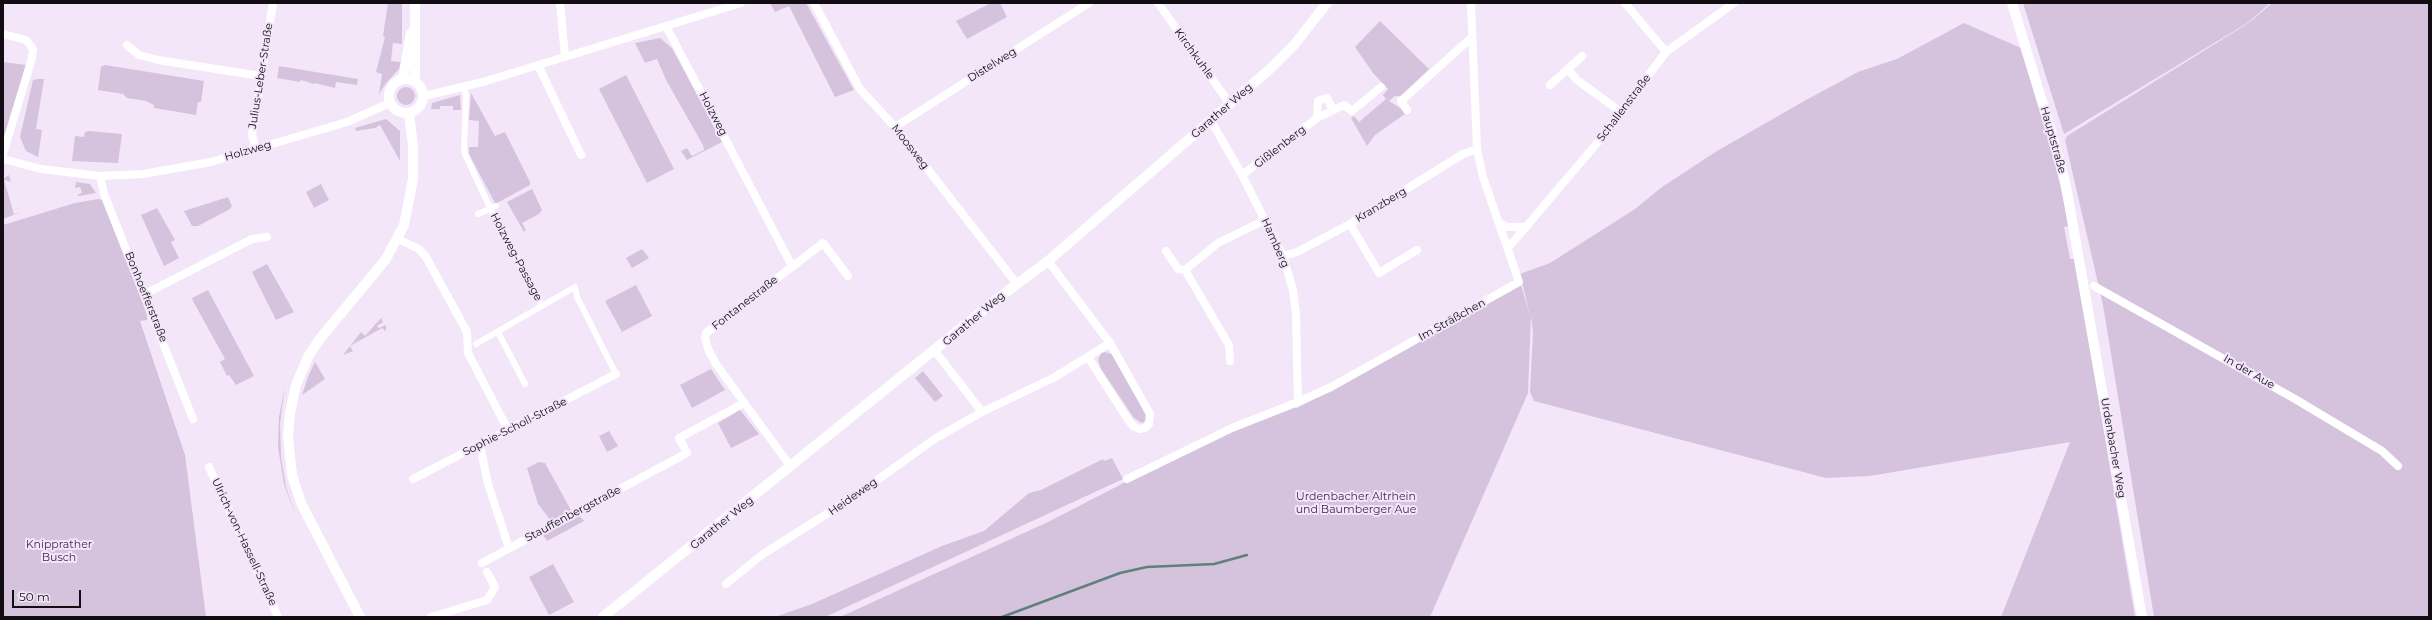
<!DOCTYPE html>
<html>
<head>
<meta charset="utf-8">
<style>
	body { margin:0 }
	#map { position:relative; width:2432px; height:620px; overflow:hidden; background:#f3e6f9; font-family:Montserrat,sans-serif }
	canvas { display:block }
	.frame { position:absolute; inset:0; border:4px solid #110d13; pointer-events:none }
	.scale { position:absolute; left:12px; top:590px; width:69px; height:18px; box-sizing:border-box; border:2px solid #110d13; border-top:0; padding-left:5px; font-size:12px; line-height:14px; white-space:nowrap; color:#110d13; -webkit-text-stroke:3px #f3e6f9; paint-order:stroke }
</style>
</head>
<body>
<div id="map">
<canvas width="2432" height="620"></canvas>
<div class="frame"></div>
<div class="scale">50 m</div>
</div>
<script>
const g = document.querySelector('canvas').getContext('2d');
g.lineJoin = 'round';
function fillPath(path, color) {
  g.fillStyle = color;
  g.fill(path, 'evenodd');
}
function shape(rows) {
  const path = new Path2D();
  for (const r of rows) {
    if (r.length === 3) {
      path.moveTo(r[0] + r[2], r[1]);
      path.arc(r[0], r[1], r[2], 0, 2 * Math.PI);
      continue;
    }
    path.moveTo(r[0], r[1]);
    for (let i = 2; i < r.length; i += 2) path.lineTo(r[i], r[i + 1]);
  }
  return path;
}
function strokePath(path, color, width, dash) {
  g.strokeStyle = color;
  g.lineWidth = width;
  g.lineCap = dash ? 'butt' : 'round';
  g.setLineDash(dash || []);
  g.stroke(path);
}
function write(font, color, halo, rows, align = 'center') {
  g.font = font + ' Montserrat,sans-serif';
  g.lineWidth = 4;
  g.setLineDash([]);
  g.textBaseline = 'middle';
  g.strokeStyle = halo;
  g.fillStyle = color;
  for (const [text, x, y, turn = 0] of rows) {
    g.save();
    g.translate(x, y);
    g.rotate((+turn || 0) * Math.PI / 180);
    g.textAlign = isNaN(turn) ? turn : align;
    if (halo) g.strokeText(text, 0, 0);
    g.fillText(text, 0, 0);
    g.restore();
  }
}
fillPath(shape([
	[388,3,402,4,402,44,393,43,391,61,401,62,399,69,386,83,379,94,382,74,376,72,385,37,383,36],
	[770,3,806,3,854,90,835,97,789,6,775,12],
	[991,3,1000,3,1007,17,967,39,956,21],
	[2023,3,2270,3,2249,22,2064,134],
	[2272,3,2429,3,2429,617,2154,617,2103,305,2065,140,2067,136,2250,22],
	[1380,21,1429,69,1401,96,1395,96,1389,101,1400,108,1405,114,1375,135,1367,146,1351,118,1354,116,1359,122,1386,99,1383,95,1388,89,1373,73,1355,47],
	[1964,23,2021,48,2052,147,2069,226,2064,227,2070,259,2075,259,2135,617,2001,617,2070,442,1870,476,1826,478,1534,401,1530,392,1533,332,1531,316,1528,393,1430,617,840,617,1048,522,1172,458,1289,405,1297,408,1521,285,1530,316,1520,274,1550,263,1635,209,1662,187,1717,151,1806,100,1858,72,1897,59],
	[660,38,672,48,722,142,687,160,681,151,687,148,692,156,704,150,703,145,666,80,657,59,645,63,635,43],
	[3,62,27,65,5,135,3,135],
	[105,65,204,81,201,102,198,102,196,115,154,108,154,105,146,101,127,98,123,94,98,90,101,67],
	[279,66,358,79,357,85,336,82,335,88,315,83,314,84,301,80,300,82,277,78],
	[626,75,674,169,647,183,599,89],
	[37,79,44,79,36,129,42,130,38,157,26,151,20,137,33,80],
	[406,96,9],
	[471,93,495,136,505,132,530,182,530,185,497,203,495,203,469,154,469,147,478,147,479,121,469,120],
	[460,95,461,110,453,110,453,106,440,106,440,109,431,109,432,103],
	[386,119,400,131,400,161,380,125,375,128,356,131,355,128],
	[89,131,122,134,118,163,72,161,75,136,84,137,85,132],
	[9,175,11,182,4,180,14,214,21,212,3,219,3,179],
	[76,182,90,184,96,193,79,196,77,195,82,193,80,187,75,188],
	[321,184,329,200,314,208,306,192],
	[532,189,542,210,539,214,522,223,526,230,524,232,507,202],
	[228,197,232,206,230,209,198,226,192,226,184,211],
	[98,199,102,200,141,297,147,316,147,320,140,321,185,455,206,617,3,617,3,225,75,203],
	[157,208,175,240,171,242,179,258,164,266,141,215],
	[642,249,649,258,632,268,626,258],
	[267,264,294,312,276,320,252,272],
	[636,285,652,316,622,332,605,301],
	[208,290,254,376,236,385,229,375,227,376,220,362,225,359,193,301,192,298],
	[381,318,383,322,377,326,379,328,386,325,386,331,382,328,350,346,353,351,343,355,361,332,365,336],
	[1105,352,1114,355,1146,415,1145,421,1142,423,1134,418,1101,369,1098,360,1101,353],
	[315,362,325,379,302,395,308,377],
	[711,369,725,390,692,408,680,385],
	[923,371,943,396,935,402,915,378],
	[285,386,280,424,281,457,286,487,297,519,284,484,278,447,279,417],
	[740,410,759,434,731,448,718,423],
	[609,431,618,446,607,452,599,436],
	[1112,458,1123,479,825,617,775,617,812,604,942,546,984,531,1029,493,1041,490,1103,459,1104,461],
	[539,462,545,463,571,510,551,521,538,504,527,468],
	[580,516,584,521,547,541,543,535],
	[553,564,574,602,549,615,529,577]
]), '#d5c3dd');
strokePath(shape([
	[1002,617,1120,573,1147,567,1214,564,1247,555]
]), '#60807b', 2.5);
strokePath(shape([
	[464,87,466,96,464,152,491,210,542,306],
	[478,214,496,206],
	[498,332,525,384],
	[476,344,575,287,577,297,616,374]
]), '#fff', 6);
strokePath(shape([
	[560,3,565,56],
	[814,3,860,89,895,127,1017,284],
	[1158,3,1230,104],
	[1625,3,1666,52],
	[666,26,792,266],
	[3,34,26,40,33,49,32,58,3,154],
	[127,45,139,55,158,60,261,76],
	[1582,56,1568,69,1577,80,1621,112],
	[538,65,581,155],
	[1550,85,1568,69],
	[424,96,483,82,741,3],
	[1407,110,1401,101,1471,38],
	[1317,118,1318,101,1327,98,1333,110],
	[1211,121,1242,175,1283,256,1293,290,1296,314,1298,402],
	[895,127,1089,3],
	[256,149,252,135,273,3],
	[3,159,41,169,100,176,143,174,211,162,272,144,347,122,390,103],
	[1242,175,1317,118,1344,105,1352,111,1381,87],
	[100,176,104,194,193,419],
	[1500,223,1507,227,1526,227],
	[1350,224,1379,273,1417,250],
	[398,239,419,249,426,257,467,332,468,353,508,430],
	[1508,248,1598,142,1666,52,1734,3],
	[1166,251,1178,269,1185,270],
	[1283,256,1297,252,1350,224,1463,154,1477,149],
	[1048,261,1110,343,1150,414,1149,424,1145,428,1139,429,1133,426,1127,418,1088,357],
	[2094,286,2295,399,2382,451,2398,466],
	[145,294,252,239,267,237],
	[935,351,982,412],
	[1230,361,1229,345,1185,270,1218,243,1265,220],
	[480,445,488,484,509,548],
	[209,467,278,617],
	[791,467,716,364,708,349,705,338,706,333,823,243,848,276],
	[413,479,616,374],
	[1127,479,1232,428,1298,402,1331,387,1519,282,1483,177,1477,149,1471,3],
	[482,563,687,453,679,438,744,403],
	[726,584,763,554,852,498,936,438,982,412,1055,377,1110,343],
	[431,617,487,600,495,587,487,572]
]), '#fff', 8);
strokePath(shape([
	[2012,3,2054,141,2066,186,2142,617],
	[406,96,17],
	[403,79,411,33],
	[415,81,415,3],
	[360,617,301,503,292,475,288,436,290,413,296,385,308,357,319,340,386,259,404,225,413,179,413,146,409,113],
	[603,617,1001,296,1048,261,1270,69,1294,45,1327,3]
]), '#fff', 10);
write('11px', '#110d13', '#f3e6f9', [
	["Kirchkuhle",1194,54,54],
	["Distelweg",992,65,-32],
	["Julius-Leber-Straße",261,76,-81],
	["Schallenstraße",1624,108,-53],
	["Garather Weg",1222,111,-41],
	["Holzweg",713,114,62],
	["Hauptstraße",2053,140,74],
	["Moosweg",910,147,52],
	["Gißlenberg",1280,147,-38],
	["Holzweg",248,151,-16],
	["Kranzberg",1381,205,-31],
	["Hamberg",1275,243,66],
	["Holzweg-Passage",516,257,62],
	["Bonhoefferstraße",146,297,68],
	["Fontanestraße",745,303,-38],
	["Garather Weg",974,319,-40],
	["Im Sträßchen",1452,320,-29],
	["In der Aue",2249,372,30],
	["Sophie-Scholl-Straße",515,427,-27],
	["Urdenbacher Weg",2113,448,80],
	["Heideweg",853,497,-35],
	["Stauffenbergstraße",573,514,-28],
	["Garather Weg",722,523,-39],
	["Ulrich-von-Hassell-Straße",244,542,65]
]);
write('11px', '#442552', '#f3e6f9', [
	["Urdenbacher Altrhein",1356,497],
	["und Baumberger Aue",1356,510],
	["Knipprather",59,545],
	["Busch",59,558]
]);
</script>
</body>
</html>
